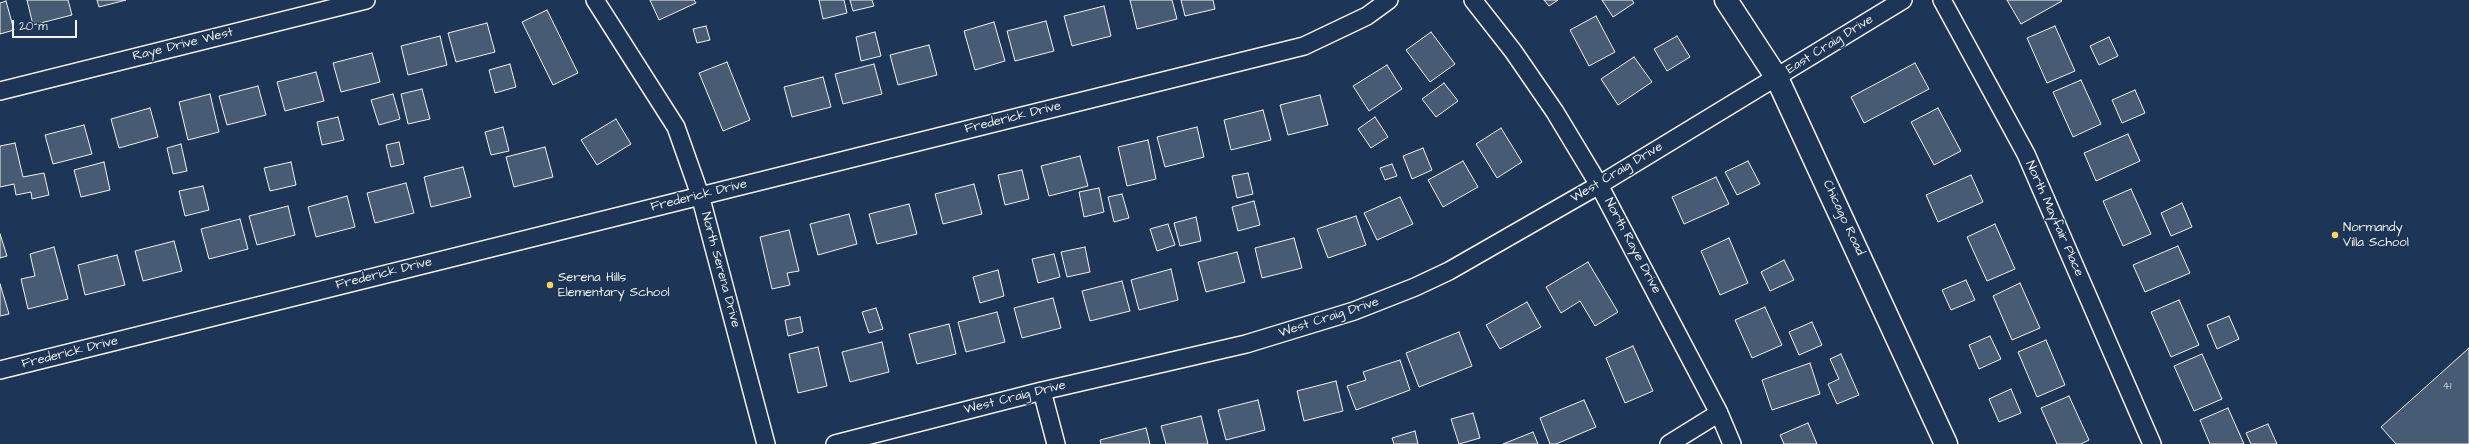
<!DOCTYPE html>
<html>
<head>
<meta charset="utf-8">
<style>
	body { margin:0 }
	#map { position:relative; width:2469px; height:444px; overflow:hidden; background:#1d3557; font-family:"Architects Daughter",sans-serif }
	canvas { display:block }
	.scale { position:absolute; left:12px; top:20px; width:65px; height:18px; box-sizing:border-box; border:2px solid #f4f1e8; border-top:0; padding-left:5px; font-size:12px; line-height:14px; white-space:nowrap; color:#f4f1e8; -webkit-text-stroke:3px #1d3557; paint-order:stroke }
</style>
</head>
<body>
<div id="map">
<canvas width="2469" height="444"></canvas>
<div class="scale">20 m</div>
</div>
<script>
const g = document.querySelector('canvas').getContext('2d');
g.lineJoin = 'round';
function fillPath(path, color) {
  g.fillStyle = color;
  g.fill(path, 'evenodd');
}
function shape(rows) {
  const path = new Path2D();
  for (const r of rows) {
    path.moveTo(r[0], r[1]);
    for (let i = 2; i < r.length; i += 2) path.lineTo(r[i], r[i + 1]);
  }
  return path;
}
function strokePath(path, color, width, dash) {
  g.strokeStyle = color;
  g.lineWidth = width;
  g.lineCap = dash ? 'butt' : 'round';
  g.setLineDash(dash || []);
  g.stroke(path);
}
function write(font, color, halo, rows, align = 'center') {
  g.font = font + ' "Architects Daughter",sans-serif';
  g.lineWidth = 3;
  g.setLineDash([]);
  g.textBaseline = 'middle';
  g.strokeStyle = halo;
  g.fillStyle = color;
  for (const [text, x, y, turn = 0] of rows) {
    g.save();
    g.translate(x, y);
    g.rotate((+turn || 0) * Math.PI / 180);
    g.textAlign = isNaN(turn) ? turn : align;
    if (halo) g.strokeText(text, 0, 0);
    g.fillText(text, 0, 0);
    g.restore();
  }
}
const building = shape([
	[27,0,68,0,72,15,33,25,27,0],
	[97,0,126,0,99,7,97,0],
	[650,0,694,0,696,3,659,20,650,0],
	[819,0,844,0,847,13,823,19,819,0],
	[850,0,872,0,874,6,853,11,850,0],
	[1130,0,1172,0,1177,19,1137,29,1130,0],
	[1181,0,1213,0,1215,9,1185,16,1181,0],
	[1544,0,1558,0,1549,6,1544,0],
	[1602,0,1632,0,1634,3,1613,17,1602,0],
	[2007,0,2061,0,2062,1,2021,24,2007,0],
	[6,1,14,30,0,34,0,3,6,1],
	[1104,6,1111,36,1072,46,1064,16,1104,6],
	[547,10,578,73,553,85,522,22,547,10],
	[1596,16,1615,52,1589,66,1570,30,1596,16],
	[1046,21,1054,51,1015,61,1007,31,1046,21],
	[994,22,1005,61,975,70,964,31,994,22],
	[487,23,495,52,456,62,448,33,487,23],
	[706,26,710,40,697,43,693,29,706,26],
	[2055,26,2075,71,2047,83,2027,38,2055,26],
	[875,32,881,56,861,61,856,37,875,32],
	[1431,32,1455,64,1430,82,1406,50,1431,32],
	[440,36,447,65,408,75,401,46,440,36],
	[1677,36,1690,57,1667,71,1654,49,1677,36],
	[2109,37,2118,56,2099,65,2090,46,2109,37],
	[929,45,937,75,898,85,890,55,929,45],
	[372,53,380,82,341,92,333,63,372,53],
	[1634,57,1652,82,1618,105,1601,79,1634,57],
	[727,62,750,120,723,131,699,73,727,62],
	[1915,63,1929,89,1864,123,1851,97,1915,63],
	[510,64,516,87,495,93,489,70,510,64],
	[874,64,882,94,843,104,835,74,874,64],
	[1387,65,1402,89,1369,111,1353,86,1387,65],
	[316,72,324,101,285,111,277,82,316,72],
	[823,77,831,107,792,117,784,87,823,77],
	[2081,80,2101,124,2073,137,2053,92,2081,80],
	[1444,83,1458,101,1436,117,1422,99,1444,83],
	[258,86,266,115,227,125,219,96,258,86],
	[422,89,430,119,408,124,401,94,422,89],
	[2135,90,2145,113,2122,123,2112,100,2135,90],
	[210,94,219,132,188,140,179,102,210,94],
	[393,94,400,119,379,125,371,100,393,94],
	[1320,95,1328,125,1288,135,1280,105,1320,95],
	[150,108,158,137,119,148,111,119,150,108],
	[1938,108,1961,151,1934,165,1911,122,1938,108],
	[1263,110,1271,140,1231,150,1224,120,1263,110],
	[338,117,344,140,322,145,317,122,338,117],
	[1375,117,1388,137,1371,148,1358,129,1375,117],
	[616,119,631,144,597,165,581,140,616,119],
	[84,125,92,154,53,164,45,135,84,125],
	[503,127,509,151,491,155,485,132,503,127],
	[1197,127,1204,157,1165,167,1157,137,1197,127],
	[1501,128,1522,162,1497,178,1476,144,1501,128],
	[2128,134,2140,161,2096,181,2084,153,2128,134],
	[1148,140,1156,179,1127,186,1118,147,1148,140],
	[399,142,404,164,391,167,386,145,399,142],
	[15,143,23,177,44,173,49,195,32,199,31,192,16,195,14,184,0,187,0,146,15,143],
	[181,144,187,171,173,174,167,148,181,144],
	[545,147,553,177,514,187,506,157,545,147],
	[1423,148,1432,170,1412,179,1403,156,1423,148],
	[1080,156,1088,186,1049,196,1041,166,1080,156],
	[1463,161,1478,187,1443,207,1428,180,1463,161],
	[1748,161,1760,184,1737,195,1725,172,1748,161],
	[104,162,110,190,81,197,74,170,104,162],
	[291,162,296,185,270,191,264,168,291,162],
	[1392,164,1397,176,1385,180,1380,168,1392,164],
	[463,167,471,197,431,207,424,177,463,167],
	[1022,170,1029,199,1005,205,998,175,1022,170],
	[1248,173,1253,194,1237,198,1232,176,1248,173],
	[1971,175,1983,202,1938,222,1926,195,1971,175],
	[1716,177,1729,204,1684,224,1672,197,1716,177],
	[406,183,414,213,375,223,367,193,406,183],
	[974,184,982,214,943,224,935,194,974,184],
	[203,186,209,210,185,216,179,191,203,186],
	[1099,188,1104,212,1084,217,1079,192,1099,188],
	[2131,189,2151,234,2123,246,2103,201,2131,189],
	[1122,194,1129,218,1114,222,1108,197,1122,194],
	[347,196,355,227,316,237,308,207,347,196],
	[1400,197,1413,224,1377,240,1364,213,1400,197],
	[1254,201,1260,225,1238,231,1232,207,1254,201],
	[2182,203,2192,227,2171,236,2161,213,2182,203],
	[909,204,917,234,877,244,869,214,909,204],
	[288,206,295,235,257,245,249,216,288,206],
	[849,214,857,244,818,255,810,224,849,214],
	[1356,216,1366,245,1328,258,1317,229,1356,216],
	[1196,217,1201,241,1180,246,1174,223,1196,217],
	[240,219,248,249,209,259,201,229,240,219],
	[1168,224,1175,245,1157,251,1150,229,1168,224],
	[1995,224,2015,269,1987,281,1967,237,1995,224],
	[789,230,799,271,787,273,790,285,772,289,760,237,789,230],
	[0,234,7,256,0,258,0,234],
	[1294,238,1302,268,1262,278,1255,248,1294,238],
	[1729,238,1748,283,1720,295,1701,251,1729,238],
	[174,241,182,271,143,281,135,251,174,241],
	[2178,246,2190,273,2145,292,2133,265,2178,246],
	[54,247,68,299,28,309,21,279,35,276,30,254,54,247],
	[1085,247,1090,272,1067,277,1061,252,1085,247],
	[1237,252,1245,282,1206,292,1198,262,1237,252],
	[1054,254,1060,277,1038,283,1032,259,1054,254],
	[117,255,125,285,85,295,78,265,117,255],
	[1784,260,1794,280,1770,291,1761,272,1784,260],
	[1588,262,1618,312,1595,326,1580,301,1561,313,1546,287,1588,262],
	[1171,269,1178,300,1139,310,1131,280,1171,269],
	[998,270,1004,296,980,303,973,277,998,270],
	[1966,280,1975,300,1951,310,1942,290,1966,280],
	[1122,281,1130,311,1090,321,1082,291,1122,281],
	[2020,283,2040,328,2012,340,1993,296,2020,283],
	[0,284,9,314,0,316,0,284],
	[1053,298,1061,328,1022,338,1014,308,1053,298],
	[2179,300,2199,345,2171,357,2151,312,2179,300],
	[1527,302,1541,327,1500,349,1486,325,1527,302],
	[1765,307,1782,345,1752,358,1735,320,1765,307],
	[876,308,883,329,869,333,862,312,876,308],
	[997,312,1005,342,966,352,958,322,997,312],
	[2229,316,2239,339,2217,349,2207,325,2229,316],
	[800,317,803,332,788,336,785,320,800,317],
	[1812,322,1822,345,1799,355,1789,332,1812,322],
	[949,324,956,354,917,364,909,334,949,324],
	[1459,332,1472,366,1419,387,1406,353,1459,332],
	[1990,336,2001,359,1979,369,1969,345,1990,336],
	[2046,340,2065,385,2037,397,2018,352,2046,340],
	[882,342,889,372,850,382,842,352,882,342],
	[1633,346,1653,391,1625,403,1606,358,1633,346],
	[818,347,827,386,798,393,789,354,818,347],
	[2469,348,2469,444,2396,444,2381,427,2469,348],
	[1841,354,1859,395,1837,404,1828,384,1839,379,1830,359,1841,354],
	[2202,354,2222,399,2194,411,2174,366,2202,354],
	[1400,360,1410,390,1356,410,1347,386,1366,380,1363,372,1400,360],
	[1810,363,1820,394,1772,410,1762,380,1810,363],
	[1336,381,1343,411,1304,421,1297,391,1336,381],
	[2011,389,2021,413,1999,422,1989,399,2011,389],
	[2069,396,2089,440,2081,444,2057,444,2041,408,2069,396],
	[1258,400,1265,430,1226,440,1218,410,1258,400],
	[1584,400,1596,427,1556,444,1550,444,1540,418,1584,400],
	[2228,408,2244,444,2210,444,2200,420,2228,408],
	[1473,413,1480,438,1459,444,1451,419,1473,413],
	[1201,416,1208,444,1166,444,1161,426,1201,416],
	[1808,423,1817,444,1784,444,1780,435,1808,423],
	[2268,424,2277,444,2251,444,2246,433,2268,424],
	[1146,428,1150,444,1101,444,1100,440,1146,428],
	[1415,431,1418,444,1394,444,1392,438,1415,431],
	[1533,432,1538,444,1503,444,1533,432]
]);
fillPath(building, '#485b74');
strokePath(building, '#f4f1e8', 1);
const street = shape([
	[595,0,676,127,700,195,766,444],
	[1473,0,1513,51,1555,112,1599,185,1719,413,1732,444],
	[1942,0,2026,154,2152,444],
	[0,91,366,0],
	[0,370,1304,46,1367,16,1389,0],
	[1042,391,1056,444],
	[835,444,1042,391,1246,344,1354,311,1415,287,1449,271,1599,185,1903,0],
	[1669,444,1719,413]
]);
const secondary = shape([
	[1726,0,1777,78,1946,444]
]);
strokePath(street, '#f4f1e8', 20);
strokePath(secondary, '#f4f1e8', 25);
strokePath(street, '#1d3557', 17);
strokePath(secondary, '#1d3557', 22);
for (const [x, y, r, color] of [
	[2335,235,4,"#ffd166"],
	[550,285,4,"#ffd166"]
]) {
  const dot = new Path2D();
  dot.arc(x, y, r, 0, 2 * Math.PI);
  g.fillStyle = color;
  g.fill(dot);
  strokePath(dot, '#1d3557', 1.5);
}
write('11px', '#c9cccb', null, [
	["41",2447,387]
]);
write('13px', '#f4f1e8', '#1d3557', [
	["Raye Drive West",183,45,-14],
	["East Craig Drive",1830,45,-32],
	["Frederick Drive",1013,118,-14],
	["West Craig Drive",1617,173,-31],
	["Frederick Drive",699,196,-14],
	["Chicago Road",1843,218,65],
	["North Mayfair Place",2054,219,66],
	["North Raye Drive",1632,246,62],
	["North Serena Drive",720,270,75],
	["Frederick Drive",384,274,-14],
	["West Craig Drive",1329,318,-18],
	["Frederick Drive",70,353,-14],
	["West Craig Drive",1015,398,-14]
]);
write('13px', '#f4f1e8', '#1d3557', [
	["Normandy",2343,228],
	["Villa School",2343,243],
	["Serena Hills",558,278],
	["Elementary School",558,293]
], 'left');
</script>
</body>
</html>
